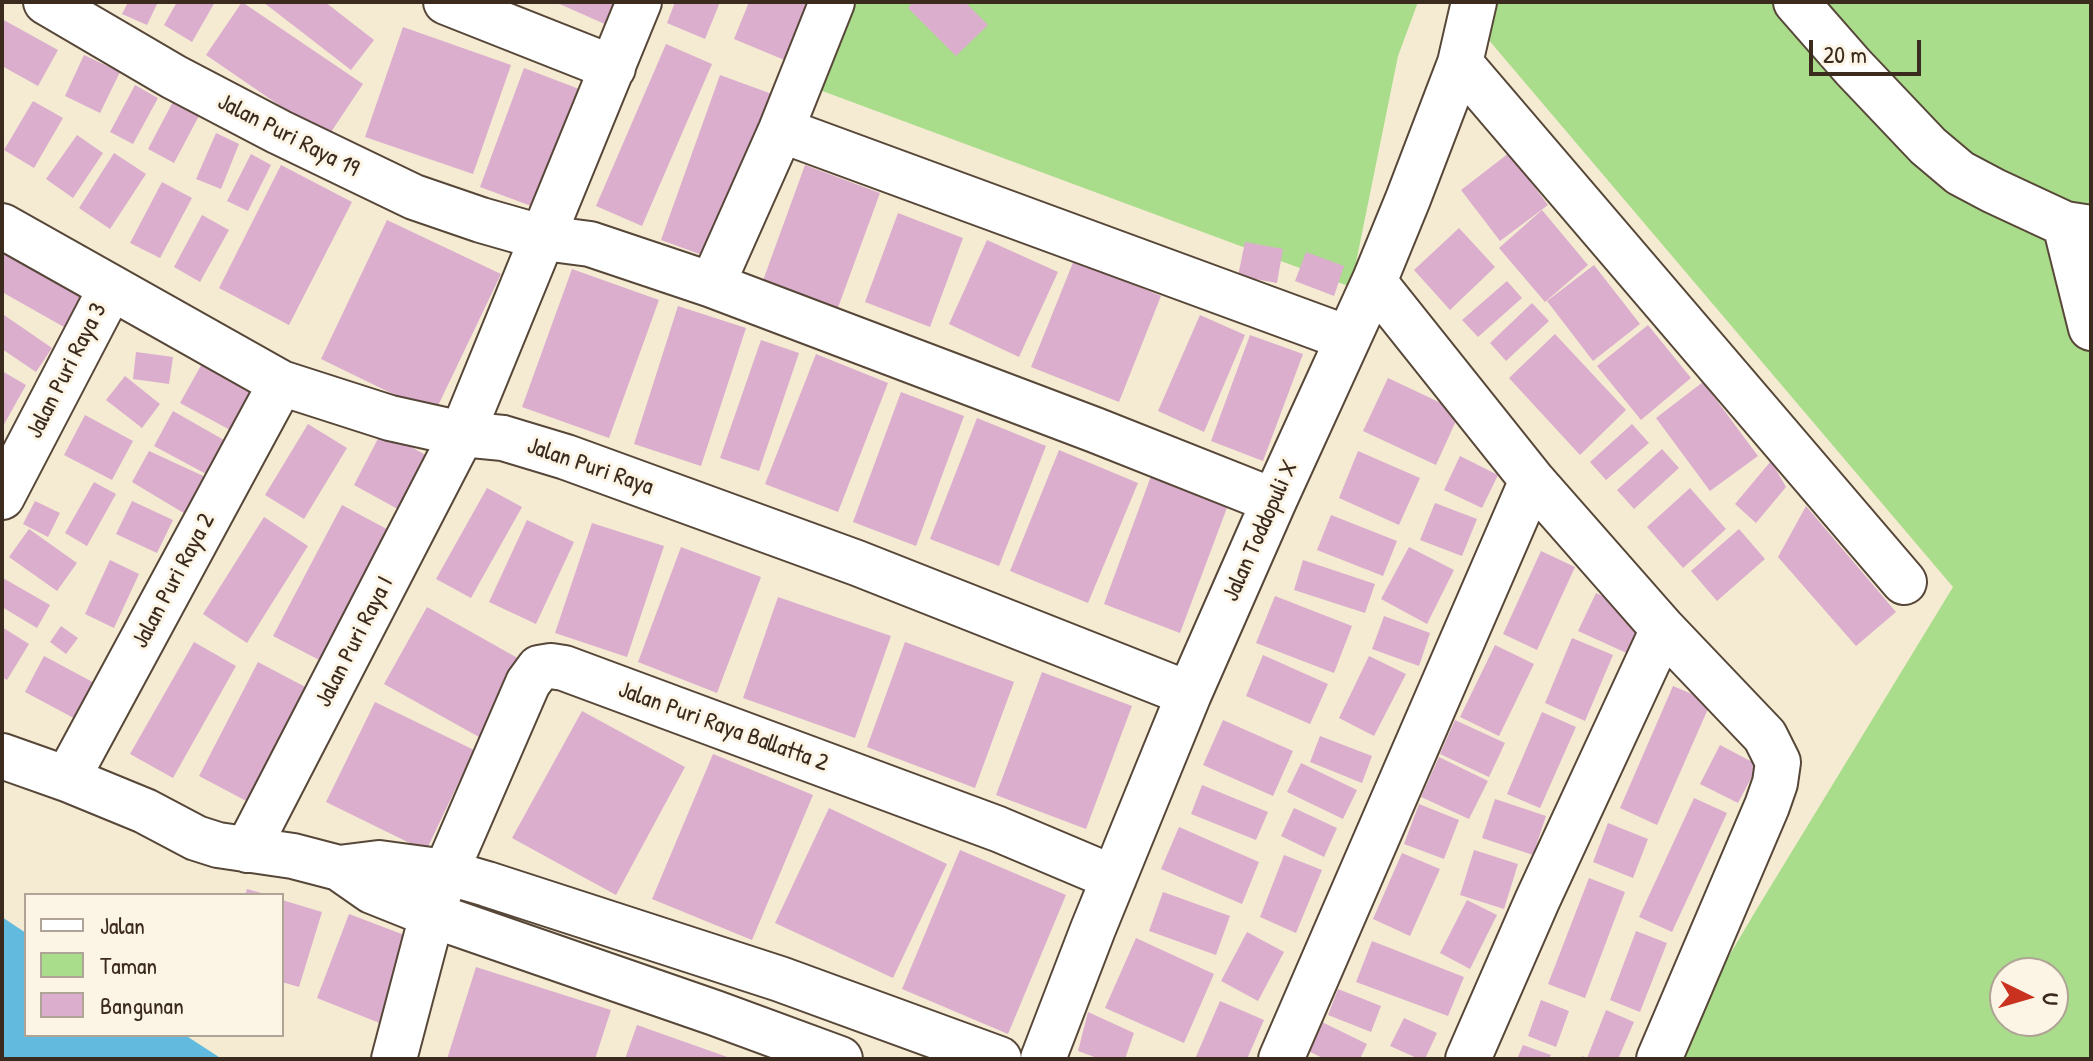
<!DOCTYPE html>
<html>
<head>
<meta charset="utf-8">
<style>
	body { margin:0 }
	#map { position:relative; width:2093px; height:1061px; overflow:hidden; background:#f4ebd2; font-family:"Patrick Hand",sans-serif }
	canvas { display:block }
	.frame { position:absolute; inset:0; border:4px solid #3b2a1e; pointer-events:none }
	.legend { position:absolute; left:24px; top:893px; width:260px; height:144px; box-sizing:border-box; background:#fcf5e5; border:2px solid #afa495; margin:0; padding:10px 14px; list-style:none; font-size:24px; color:#3b2a1e }
	.legend li { display:flex; align-items:center; gap:16px; height:40px }
	.legend b { width:40px; border:2px solid #afa495 }
	.north { position:absolute; left:1989px; top:957px; width:80px; height:80px; box-sizing:border-box; background:#fcf5e5; border:2px solid #afa495; border-radius:50%; rotate:95deg; font-size:22px; font-weight:700; line-height:32px; text-align:center; color:#3b2a1e }
	.north::after { content:''; display:block; margin:auto; width:28px; height:36px; background:#c8321e; clip-path:polygon(50% 0,100% 100%,50% 72%,0 100%) }
	.scale { position:absolute; left:1809px; top:40px; width:112px; height:36px; box-sizing:border-box; border:4px solid #3b2a1e; border-top:0; padding-left:10px; font-size:24px; line-height:28px; white-space:nowrap; color:#3b2a1e; -webkit-text-stroke:6px #fcf5e5; paint-order:stroke }
</style>
</head>
<body>
<div id="map">
<canvas width="2093" height="1061"></canvas>
<div class="frame"></div>
<ul class="legend">
<li><b style="height:10px;background:#fff"></b>Jalan</li>
<li><b style="height:22px;background:#a9dc8b"></b>Taman</li>
<li><b style="height:22px;background:#dbaece"></b>Bangunan</li>
</ul>
<div class="north">U</div>
<div class="scale">20 m</div>
</div>
<script>
const g = document.querySelector('canvas').getContext('2d');
g.lineJoin = 'round';
function fillPath(path, color) {
  g.fillStyle = color;
  g.fill(path, 'evenodd');
}
function shape(rows) {
  const path = new Path2D();
  for (const r of rows) {
    path.moveTo(r[0], r[1]);
    for (let i = 2; i < r.length; i += 2) path.lineTo(r[i], r[i + 1]);
  }
  return path;
}
function strokePath(path, color, width, dash) {
  g.strokeStyle = color;
  g.lineWidth = width;
  g.lineCap = dash ? 'butt' : 'round';
  g.setLineDash(dash || []);
  g.stroke(path);
}
function write(font, color, halo, rows, align = 'center') {
  g.font = font + ' "Patrick Hand",sans-serif';
  g.lineWidth = 6;
  g.setLineDash([]);
  g.textBaseline = 'middle';
  g.strokeStyle = halo;
  g.fillStyle = color;
  for (const [text, x, y, turn = 0] of rows) {
    g.save();
    g.translate(x, y);
    g.rotate((+turn || 0) * Math.PI / 180);
    g.textAlign = isNaN(turn) ? turn : align;
    if (halo) g.strokeText(text, 0, 0);
    g.fillText(text, 0, 0);
    g.restore();
  }
}
fillPath(shape([
	[821,2,1418,2,1398,56,1351,287,790,79],
	[1490,2,2091,2,2091,1059,1668,1059,1755,912,1953,587,1482,32],
	[2005,973,2053,973,2053,1021,2005,1021]
]), '#a9dc8b');
fillPath(shape([
	[2,917,26,933,26,1035,185,1035,222,1059,2,1059]
]), '#62bbdf');
fillPath(shape([
	[128,2,158,2,147,25,122,14],
	[177,2,215,2,192,42,164,25],
	[242,2,363,84,327,138,206,55],
	[263,2,325,2,374,40,351,70],
	[555,2,618,2,607,25],
	[675,2,720,2,705,39,667,23],
	[749,2,819,2,794,64,734,39],
	[913,2,965,2,988,25,956,56,908,8],
	[2,19,58,50,38,86,2,66],
	[403,27,511,65,473,174,365,137],
	[666,44,712,64,642,226,596,206],
	[84,55,120,72,100,113,65,96],
	[524,68,587,92,542,210,480,187],
	[720,75,772,94,713,259,661,240],
	[135,85,158,98,133,144,110,132],
	[175,98,201,112,174,163,148,149],
	[33,101,63,118,34,168,4,150],
	[216,133,239,144,221,189,196,179],
	[77,135,103,153,73,198,46,179],
	[114,153,146,174,110,229,79,208],
	[1509,153,1548,205,1500,241,1461,190],
	[251,154,271,165,248,211,227,201],
	[281,165,352,202,289,325,219,288],
	[805,165,880,193,836,313,761,286],
	[162,182,192,198,160,258,130,243],
	[1542,210,1588,265,1545,302,1499,248],
	[898,213,963,238,930,327,865,302],
	[202,215,229,230,200,282,174,267],
	[387,220,501,274,434,414,321,359],
	[1459,228,1495,267,1450,310,1414,270],
	[987,240,1058,272,1019,357,949,324],
	[1245,242,1283,249,1277,283,1238,276],
	[1306,252,1344,266,1334,296,1295,281],
	[2,253,82,297,64,327,2,292],
	[1074,260,1161,296,1119,402,1031,367],
	[1594,265,1640,324,1593,361,1547,301],
	[572,269,659,300,609,438,522,407],
	[1507,281,1522,298,1478,337,1462,320],
	[1532,303,1549,321,1506,361,1490,343],
	[678,306,746,328,701,466,634,444],
	[4,315,52,348,36,372,2,349,2,318],
	[1200,315,1245,335,1204,432,1158,411],
	[1648,325,1691,378,1641,420,1597,366],
	[1555,334,1626,410,1580,455,1509,378],
	[1250,335,1303,354,1263,461,1211,441],
	[761,340,799,353,759,471,720,458],
	[136,352,173,357,169,384,133,379],
	[816,354,888,383,838,512,765,484],
	[204,360,255,388,232,431,180,403],
	[2,371,26,385,2,428],
	[125,376,160,404,142,428,106,400],
	[1388,378,1460,412,1436,465,1363,431],
	[1703,382,1758,456,1710,491,1656,418],
	[901,392,964,416,916,546,853,522],
	[173,411,224,440,206,474,154,446],
	[85,415,133,441,112,480,64,455],
	[977,418,1046,446,999,566,930,539],
	[308,424,347,448,304,519,265,495],
	[1632,424,1649,443,1606,480,1590,462],
	[382,431,433,459,405,513,354,485],
	[1662,449,1679,468,1634,509,1617,490],
	[1059,450,1138,483,1088,603,1010,571],
	[149,451,212,480,192,518,132,482],
	[1358,451,1420,478,1399,525,1339,498],
	[1460,456,1498,475,1482,508,1444,490],
	[1771,461,1786,487,1756,523,1735,504],
	[1151,476,1228,505,1180,633,1104,604],
	[94,482,116,494,87,546,65,533],
	[487,488,522,507,471,598,436,579],
	[1690,488,1726,529,1683,568,1647,527],
	[35,501,60,513,48,537,23,524],
	[132,501,173,520,157,553,116,534],
	[1435,503,1477,519,1462,556,1420,540],
	[342,505,394,533,325,663,273,636],
	[1806,506,1896,612,1856,646,1778,557],
	[1331,515,1397,541,1383,576,1317,550],
	[264,517,308,546,247,643,203,614],
	[527,520,574,542,536,624,489,602],
	[592,523,664,546,627,657,555,633],
	[29,529,77,563,57,591,9,557],
	[1739,529,1765,559,1717,601,1691,571],
	[681,547,761,577,717,693,638,662],
	[1409,547,1454,570,1427,624,1381,599],
	[1541,551,1575,567,1537,650,1503,634],
	[110,560,139,574,114,628,85,614],
	[1303,560,1375,584,1365,613,1294,590],
	[3,578,50,605,37,628,2,607],
	[1596,593,1648,617,1631,655,1578,631],
	[1275,596,1352,626,1334,673,1256,643],
	[778,597,891,636,855,738,743,698],
	[427,607,530,665,488,742,384,684],
	[1384,616,1430,633,1419,666,1372,649],
	[61,626,78,638,66,654,50,642],
	[2,627,29,644,7,680,2,677],
	[1572,638,1613,655,1585,721,1545,703],
	[194,642,236,666,173,778,130,754],
	[905,642,1014,682,975,788,867,747],
	[1495,645,1534,664,1499,736,1460,717],
	[1263,655,1328,684,1310,724,1246,696],
	[44,656,102,687,83,723,25,692],
	[1369,656,1406,674,1374,736,1339,718],
	[258,662,311,690,252,804,199,776],
	[1042,672,1132,706,1086,829,996,795],
	[1673,686,1711,702,1657,825,1620,808],
	[375,702,474,750,426,851,326,802],
	[582,711,685,767,616,895,512,838],
	[1542,712,1576,727,1540,808,1507,794],
	[1223,720,1293,751,1273,796,1203,765],
	[1455,720,1505,743,1489,777,1440,754],
	[1320,736,1372,756,1362,783,1310,762],
	[1720,745,1758,765,1738,803,1700,784],
	[713,754,813,795,752,940,652,899],
	[1439,757,1488,781,1469,819,1421,797],
	[1301,763,1357,790,1343,819,1287,792],
	[1202,785,1268,812,1256,840,1191,814],
	[1694,798,1727,813,1672,932,1639,917],
	[1495,799,1546,816,1533,855,1482,838],
	[1419,804,1459,820,1444,859,1404,844],
	[829,808,947,864,893,978,775,923],
	[1294,808,1337,828,1324,857,1281,836],
	[1608,823,1648,839,1633,878,1593,862],
	[1179,827,1259,862,1242,904,1161,869],
	[960,850,1066,895,1008,1034,902,989],
	[1474,850,1518,864,1504,909,1460,895],
	[1402,853,1440,869,1410,936,1373,919],
	[1284,855,1322,870,1296,933,1260,917],
	[1589,878,1625,892,1585,998,1548,984],
	[247,889,265,894,265,895,245,895],
	[1163,892,1230,916,1216,955,1149,931],
	[282,900,322,912,299,987,282,982],
	[1467,900,1497,915,1470,969,1440,953],
	[349,914,415,939,382,1024,317,998],
	[1636,931,1667,943,1640,1012,1610,1000],
	[1247,932,1284,952,1258,1001,1221,981],
	[1136,938,1214,974,1184,1043,1105,1008],
	[1372,941,1464,977,1448,1016,1356,982],
	[476,967,611,1010,595,1059,447,1059],
	[1338,989,1381,1006,1371,1032,1328,1015],
	[1541,1000,1569,1011,1556,1047,1528,1036],
	[1220,1001,1264,1020,1247,1059,1195,1059],
	[1606,1010,1634,1022,1618,1059,1581,1059,1582,1056,1587,1058],
	[1088,1012,1134,1033,1125,1059,1100,1059,1078,1051],
	[1404,1018,1437,1033,1425,1059,1419,1059,1390,1046],
	[1322,1022,1367,1044,1360,1059,1325,1059,1308,1051],
	[637,1025,733,1059,625,1059],
	[1523,1045,1551,1055,1549,1059,1517,1059]
]), '#dbaece');
const street = shape([
	[46,2,174,77,279,132,414,197,481,220,544,238,590,244,712,285,1095,430,1274,501],
	[446,2,613,68],
	[1796,2,1853,67,1928,146,1960,173,1994,191,2065,224,2091,228],
	[1460,63,1904,582],
	[781,130,1347,338],
	[2065,224,2091,328],
	[2,226,281,383,390,418,462,434,503,438,566,457,857,563,1189,694],
	[1374,282,1532,480,1663,629,1765,736,1778,762,1775,783,1767,806,1659,1059],
	[712,285,781,130,832,2],
	[2,497,111,288],
	[2,756,67,779,145,811,196,838,218,845,293,856,339,868,372,891,432,915,715,1013,840,1059],
	[67,779,281,383],
	[247,850,462,434,639,2],
	[339,868,379,863,446,872,487,884,780,979,999,1059],
	[394,1059,432,915,446,872,528,683,539,668,551,666,564,668,998,829,1114,878],
	[1043,1059,1093,929,1189,694,1274,501,1374,282,1408,199,1460,63,1474,2],
	[1281,1059,1532,480],
	[1468,1059,1537,901,1663,629]
]);
strokePath(street, '#574739', 48);
strokePath(street, '#fff', 44);
write('24px', '#3b2a1e', '#fcf5e5', [
	["Jalan Puri Raya 19",288,136,27],
	["Jalan Puri Raya 3",67,371,-63],
	["Jalan Puri Raya",590,467,19],
	["Jalan Toddopuli X",1261,531,-66],
	["Jalan Puri Raya 2",174,581,-62],
	["Jalan Puri Raya I",355,642,-63],
	["Jalan Puri Raya Ballatta 2",723,727,20]
]);
</script>
</body>
</html>
